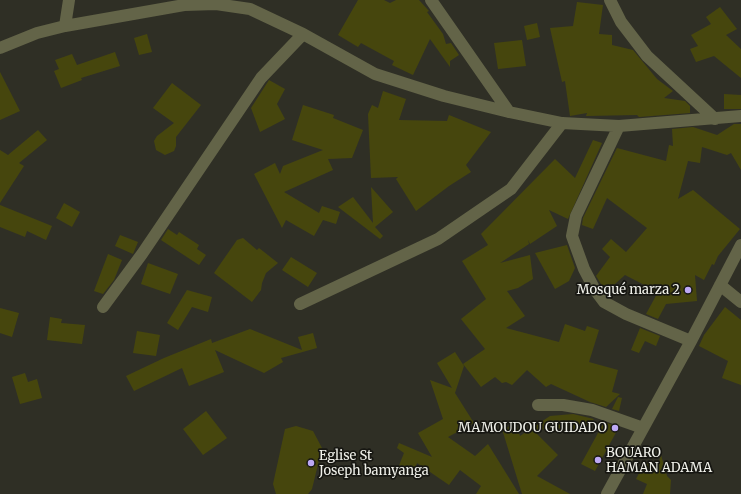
<!DOCTYPE html>
<html>
<head>
<meta charset="utf-8">
<style>
	body { margin:0 }
	canvas { display:block; background:#2f2f25 }
</style>
</head>
<body>
<canvas width="741" height="494"></canvas>
<script>
const g = document.querySelector('canvas').getContext('2d');
g.lineJoin = 'round';
function fillPath(path, color) {
  g.fillStyle = color;
  g.fill(path, 'evenodd');
}
function shape(rows) {
  const path = new Path2D();
  for (const r of rows) {
    path.moveTo(r[0], r[1]);
    for (let i = 2; i < r.length; i += 2) path.lineTo(r[i], r[i + 1]);
  }
  return path;
}
function strokePath(path, color, width, dash) {
  g.strokeStyle = color;
  g.lineWidth = width;
  g.lineCap = dash ? 'butt' : 'round';
  g.setLineDash(dash || []);
  g.stroke(path);
}
function write(font, color, halo, rows, align = 'center') {
  g.font = font + ' Merriweather,serif';
  g.lineWidth = 3.5;
  g.setLineDash([]);
  g.textBaseline = 'middle';
  g.strokeStyle = halo;
  g.fillStyle = color;
  for (const [text, x, y, turn = 0] of rows) {
    g.save();
    g.translate(x, y);
    g.rotate((+turn || 0) * Math.PI / 180);
    g.textAlign = isNaN(turn) ? turn : align;
    if (halo) g.strokeText(text, 0, 0);
    g.fillText(text, 0, 0);
    g.restore();
  }
}
fillPath(shape([
	[358,0,384,0,390,3,396,0,419,0,429,11,427,12,443,34,446,44,451,43,459,55,450,61,450,67,430,39,413,75,392,65,394,61,361,43,358,47,338,35],
	[577,2,603,5,599,34,612,35,612,45,633,50,657,79,673,91,664,98,685,101,690,106,690,113,639,117,637,115,586,116,587,113,570,116,565,81,562,82,550,28,573,26],
	[720,7,737,29,726,35,741,49,741,78,714,56,696,62,690,49,698,46,691,35,711,24,706,17],
	[537,23,540,37,527,40,524,26],
	[147,34,152,52,139,55,134,38],
	[522,40,526,66,498,69,494,43],
	[115,52,120,66,81,78,82,80,61,88,54,71,59,69,55,60,72,54,77,65],
	[0,72,20,111,0,120],
	[269,80,285,89,277,104,285,119,260,132,251,108],
	[172,83,201,105,176,137,176,146,174,151,165,155,156,150,154,141,157,136,174,123,153,108],
	[383,91,406,99,399,120,447,121,449,115,491,132,466,165,471,172,449,186,416,211,396,179,398,177,371,178,368,114,372,105,378,108],
	[724,94,741,95,741,109,724,109],
	[303,105,334,115,333,118,363,130,352,158,328,159,333,170,284,192,319,213,322,206,340,212,336,224,323,220,314,236,286,220,282,228,254,174,275,163,280,174,283,166,323,150,292,140],
	[734,124,741,124,741,170,731,153,727,155,702,147,700,163,688,161,678,199,693,190,740,229,718,256,714,265,712,264,704,280,695,275,697,301,666,304,658,319,646,314,658,292,625,275,606,292,596,276,610,257,602,249,611,239,626,252,647,228,607,198,593,229,582,225,583,218,617,148,666,161,669,145,673,146,672,129,693,127,717,135],
	[38,130,47,140,19,163,24,166,0,203,0,150,8,155],
	[593,140,602,143,568,219,549,210,557,226,530,244,528,240,529,244,500,263,530,255,533,279,518,288,507,291,525,316,506,328,559,342,565,324,585,331,587,326,599,330,589,362,618,370,612,392,620,394,606,407,590,402,551,384,546,387,527,370,512,385,506,382,502,383,495,377,481,387,463,364,485,349,461,319,486,299,462,261,488,245,481,234,555,159,575,178],
	[371,187,393,212,375,227,383,236,380,239,338,207,353,197,373,223],
	[64,203,80,212,72,227,56,218],
	[0,205,52,226,46,240,27,231,25,237,0,227],
	[168,229,177,235,179,232,199,245,197,249,206,255,199,265,161,240],
	[120,235,138,242,133,254,115,246],
	[243,238,257,250,259,248,278,263,266,273,262,283,261,290,252,302,214,273,237,240],
	[567,245,575,268,569,281,555,289,535,253],
	[108,254,122,260,114,280,103,294,94,291],
	[291,257,317,273,308,287,282,270],
	[148,263,178,274,170,294,141,284],
	[187,290,212,297,208,312,192,307,178,330,167,323],
	[725,307,741,320,741,385,722,378,728,361,699,346,704,335],
	[0,308,19,313,12,337,0,333],
	[50,317,62,319,61,323,85,325,82,344,47,340],
	[640,328,660,336,656,346,645,341,639,353,631,350],
	[250,329,302,350,298,337,313,333,317,348,281,358,283,362,264,373,215,350,224,372,189,386,182,368,134,391,126,376,164,358,211,339,212,343],
	[137,331,160,335,156,356,133,353],
	[455,352,464,366,455,393,474,423,448,437,475,456,488,444,519,494,476,494,481,486,460,470,449,485,417,463,413,474,398,468,404,453,397,448,399,443,432,457,418,433,443,419,430,380,452,388,437,363],
	[25,373,28,382,37,379,42,398,20,404,12,377],
	[618,397,622,398,619,411,612,409],
	[206,411,227,438,203,455,183,429],
	[573,414,594,419,581,432,566,428,533,430,558,455,537,476,570,494,522,494,502,429,516,424,520,436,550,416],
	[604,422,619,427,595,471,581,464],
	[296,426,313,431,322,448,312,489,308,494,276,494,273,484,285,429],
	[661,455,667,476,671,480,670,494,643,494,647,484,636,479,645,462,657,468]
]), '#46460d');
strokePath(shape([
	[431,0,509,112],
	[610,0,621,22,647,56,715,119],
	[65,26,69,0],
	[0,48,37,33,65,26,184,5,216,4,250,9,303,34,375,74,444,96,509,112,562,123,619,126,741,116],
	[619,126,576,216,572,236,584,269,595,290,604,302,626,314,691,341],
	[720,285,741,302],
	[300,304,438,239,511,189,562,123],
	[103,307,142,254,261,78,303,34],
	[538,405,563,405,592,410,643,428],
	[607,494,691,341,741,245]
]), '#636448', 12);
for (const [x, y, r, color] of [
	[688,290,4,"#bda9f5"],
	[615,428,4,"#bda9f5"],
	[598,460,4,"#bda9f5"],
	[311,463,4,"#bda9f5"]
]) {
  const dot = new Path2D();
  dot.arc(x, y, r, 0, 2 * Math.PI);
  g.fillStyle = color;
  g.fill(dot);
  strokePath(dot, '#171712', 1.5);
}
write('13px', '#f0f1ea', '#171712', [
	["Mosqué marza 2",680,290],
	["MAMOUDOU GUIDADO",607,428],
	["BOUARO",606,453,"left"],
	["HAMAN ADAMA",606,468,"left"],
	["Eglise St",319,456,"left"],
	["Joseph bamyanga",319,471,"left"]
], 'right');
</script>
</body>
</html>
